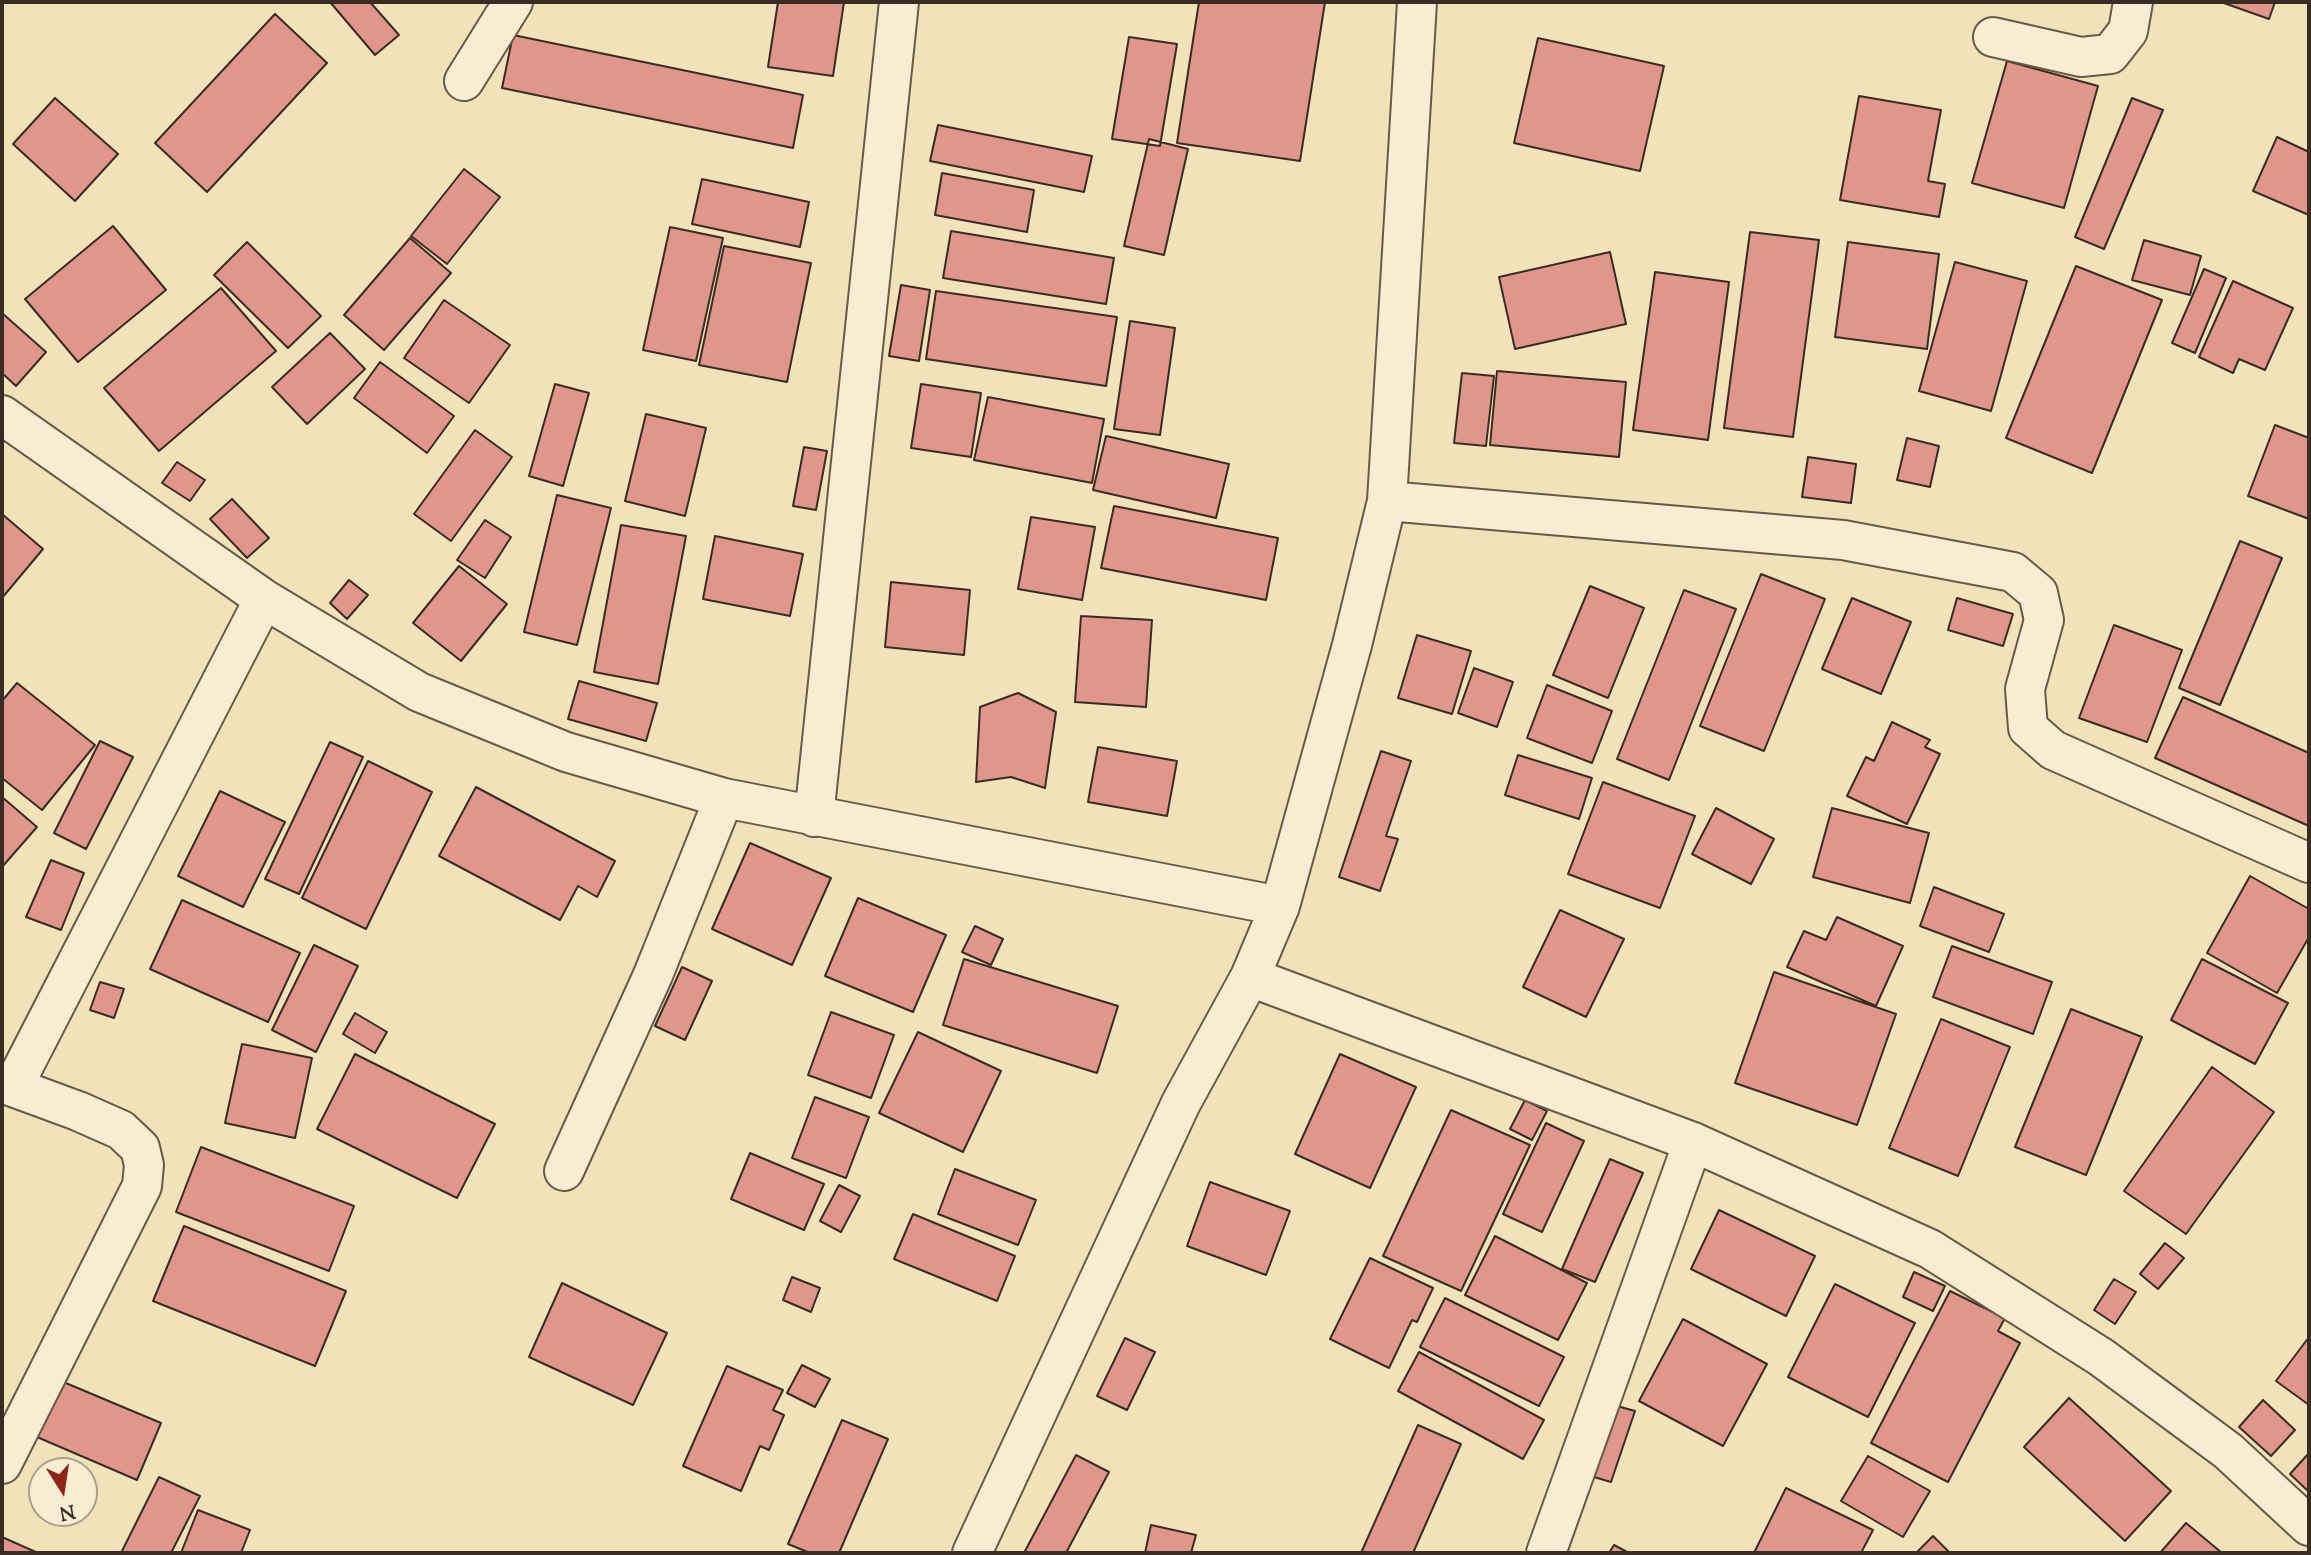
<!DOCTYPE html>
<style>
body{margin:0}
#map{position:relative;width:2311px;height:1555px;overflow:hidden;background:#f1e3b9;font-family:"Sorts Mill Goudy",serif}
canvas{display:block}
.frame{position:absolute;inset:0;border:4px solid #392d23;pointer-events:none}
.north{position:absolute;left:28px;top:1457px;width:70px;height:70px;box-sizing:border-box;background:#f6edd2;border:2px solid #aaa08c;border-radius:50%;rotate:168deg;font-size:19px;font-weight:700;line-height:28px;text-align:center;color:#392d23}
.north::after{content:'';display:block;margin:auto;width:24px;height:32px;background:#8f2418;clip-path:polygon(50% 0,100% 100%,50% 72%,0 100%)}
</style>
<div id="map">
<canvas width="2311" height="1555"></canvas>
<div class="frame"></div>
<div class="north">N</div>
</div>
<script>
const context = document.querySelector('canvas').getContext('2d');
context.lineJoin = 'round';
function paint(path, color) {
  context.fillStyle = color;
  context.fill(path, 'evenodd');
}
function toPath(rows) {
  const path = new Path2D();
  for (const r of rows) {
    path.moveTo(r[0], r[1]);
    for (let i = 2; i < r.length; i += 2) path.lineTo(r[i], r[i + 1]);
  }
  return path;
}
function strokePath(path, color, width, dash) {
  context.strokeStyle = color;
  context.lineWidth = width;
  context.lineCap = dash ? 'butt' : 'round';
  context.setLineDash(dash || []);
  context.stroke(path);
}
const building = toPath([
 [330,2,370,2,399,35,375,55,330,2],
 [778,2,844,2,833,76,768,67,778,2],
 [1199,2,1325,2,1300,161,1177,143,1199,2],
 [2221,2,2275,2,2269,19,2221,2],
 [275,14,327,63,207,192,155,143,275,14],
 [513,35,803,95,793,148,502,88,513,35],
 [1129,37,1177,44,1160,146,1112,139,1129,37],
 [1538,38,1664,66,1640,171,1514,143,1538,38],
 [2007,61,2098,86,2064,208,1972,183,2007,61],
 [1859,96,1941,110,1928,181,1945,184,1939,217,1840,200,1859,96],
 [55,98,118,154,75,201,13,144,55,98],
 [2132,98,2163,110,2104,249,2075,237,2132,98],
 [938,125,1092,156,1084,192,930,161,938,125],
 [2277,137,2309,152,2309,215,2253,191,2277,137],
 [1149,139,1188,149,1164,255,1124,246,1149,139],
 [464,169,500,197,447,264,411,236,464,169],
 [942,173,1034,190,1027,232,935,215,942,173],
 [702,179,809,202,800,247,692,224,702,179],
 [113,226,166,290,78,362,25,299,113,226],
 [670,227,723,238,696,361,643,350,670,227],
 [951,231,1114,258,1106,304,943,278,951,231],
 [1750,232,1819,240,1793,437,1724,428,1750,232],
 [410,238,451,273,384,350,344,315,410,238],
 [2144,240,2201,256,2190,295,2132,280,2144,240],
 [247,242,321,316,288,348,214,275,247,242],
 [1848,242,1939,254,1927,349,1835,337,1848,242],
 [724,246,811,263,787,382,699,365,724,246],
 [1610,252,1626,324,1515,349,1499,277,1610,252],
 [1955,262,2027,281,1991,411,1919,391,1955,262],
 [2076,266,2162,300,2092,473,2006,438,2076,266],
 [2204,269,2226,278,2195,353,2172,343,2204,269],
 [1655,272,1729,282,1708,440,1633,430,1655,272],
 [2233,281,2293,308,2265,370,2239,359,2233,373,2199,357,2233,281],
 [901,285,930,290,919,361,889,356,901,285],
 [221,288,276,351,159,451,104,388,221,288],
 [936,291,1117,317,1106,386,926,359,936,291],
 [444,300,510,345,469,403,404,358,444,300],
 [2,313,46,352,16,386,2,373,2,313],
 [1130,321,1175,328,1160,435,1114,429,1130,321],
 [330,333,365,369,307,424,272,387,330,333],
 [380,362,454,416,427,453,354,398,380,362],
 [1497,371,1626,382,1619,457,1490,445,1497,371],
 [1462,373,1494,376,1486,446,1454,443,1462,373],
 [555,384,589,393,563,486,529,476,555,384],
 [921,384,981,393,971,457,911,448,921,384],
 [988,397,1104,419,1092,483,974,460,988,397],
 [646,414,706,428,685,516,625,501,646,414],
 [2275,425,2309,438,2309,519,2248,496,2275,425],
 [475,430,512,457,451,541,414,514,475,430],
 [1106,436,1229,464,1216,518,1093,490,1106,436],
 [1907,438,1939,446,1930,487,1897,480,1907,438],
 [804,447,827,451,816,510,793,506,804,447],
 [1808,457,1856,464,1851,503,1802,497,1808,457],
 [177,462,205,480,190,501,162,483,177,462],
 [557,495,611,508,577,645,524,632,557,495],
 [232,499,269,538,247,558,210,519,232,499],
 [1114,506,1278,538,1266,600,1101,568,1114,506],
 [2,514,43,549,2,598,2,514],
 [1031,517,1095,527,1082,600,1018,589,1031,517],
 [485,520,511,537,485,578,457,560,485,520],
 [621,525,686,536,658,684,594,672,621,525],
 [715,536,803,554,790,616,703,599,715,536],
 [2240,541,2282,558,2220,705,2179,688,2240,541],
 [459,566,507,604,461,661,413,623,459,566],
 [1761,574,1825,599,1764,751,1700,726,1761,574],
 [349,580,368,595,347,619,330,603,349,580],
 [891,582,970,590,964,655,885,647,891,582],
 [1590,586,1644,608,1608,698,1553,675,1590,586],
 [1684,590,1736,609,1669,780,1617,759,1684,590],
 [1852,598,1911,622,1881,694,1822,669,1852,598],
 [1957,598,2013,614,2003,646,1948,630,1957,598],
 [1081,616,1152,620,1146,707,1075,702,1081,616],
 [2114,625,2182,650,2147,742,2079,718,2114,625],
 [1417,635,1471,651,1452,714,1398,698,1417,635],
 [1474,668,1513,682,1497,727,1458,713,1474,668],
 [579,681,657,703,646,741,568,719,579,681],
 [17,683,95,745,42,810,2,778,2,701,17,683],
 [1547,685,1612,711,1592,763,1527,738,1547,685],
 [1018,693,1056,712,1045,788,1011,777,976,782,980,707,1018,693],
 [2183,697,2309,753,2309,826,2155,758,2183,697],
 [1892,722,1930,740,1925,747,1940,754,1907,824,1847,796,1866,757,1874,761,1892,722],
 [100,741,133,757,86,849,54,833,100,741],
 [330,742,363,757,299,894,265,879,330,742],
 [1098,747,1177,761,1167,816,1088,802,1098,747],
 [1381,751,1411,761,1386,836,1398,839,1380,891,1339,877,1381,751],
 [1518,755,1592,778,1579,819,1505,795,1518,755],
 [368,761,432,792,366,929,302,898,368,761],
 [1603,782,1695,816,1660,908,1568,874,1603,782],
 [476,787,615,861,597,897,578,886,560,920,439,856,476,787],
 [220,791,285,822,243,907,178,876,220,791],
 [2,797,37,827,2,867,2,797],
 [1716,808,1774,839,1751,884,1692,854,1716,808],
 [1832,808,1929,833,1910,903,1813,877,1832,808],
 [750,843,831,878,792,965,712,929,750,843],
 [51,860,84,873,61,930,26,917,51,860],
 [2250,876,2309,909,2309,937,2277,993,2207,953,2250,876],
 [1934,887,2004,914,1989,952,1920,926,1934,887],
 [858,898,946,935,913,1012,825,976,858,898],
 [182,900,300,953,268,1022,150,969,182,900],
 [1560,910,1624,939,1586,1017,1523,987,1560,910],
 [1837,917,1903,946,1876,1006,1787,967,1804,931,1826,940,1837,917],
 [975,926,1003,939,991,965,962,952,975,926],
 [314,945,358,966,316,1052,272,1030,314,945],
 [1952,946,2052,982,2033,1034,1933,997,1952,946],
 [964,959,1118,1006,1097,1073,943,1025,964,959],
 [2202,959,2288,1003,2255,1064,2171,1020,2202,959],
 [682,967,712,981,685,1040,655,1026,682,967],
 [1774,972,1896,1014,1857,1125,1735,1083,1774,972],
 [100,982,124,989,114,1018,90,1010,100,982],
 [2071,1009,2142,1037,2086,1175,2015,1147,2071,1009],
 [831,1012,894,1035,871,1098,808,1075,831,1012],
 [355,1013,387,1032,375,1053,343,1034,355,1013],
 [1941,1019,2010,1047,1958,1176,1889,1148,1941,1019],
 [918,1032,1001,1071,963,1152,879,1113,918,1032],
 [242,1044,312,1058,295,1138,225,1123,242,1044],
 [355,1054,495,1124,457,1198,317,1129,355,1054],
 [1340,1054,1416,1087,1370,1188,1295,1154,1340,1054],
 [2212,1067,2274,1112,2186,1234,2124,1191,2212,1067],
 [815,1097,869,1117,846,1178,792,1158,815,1097],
 [1525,1100,1547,1111,1532,1140,1510,1129,1525,1100],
 [1451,1110,1530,1145,1461,1291,1383,1256,1451,1110],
 [1546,1123,1584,1141,1542,1232,1503,1214,1546,1123],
 [201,1147,354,1206,329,1271,176,1212,201,1147],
 [750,1153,824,1184,804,1230,731,1199,750,1153],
 [1610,1159,1643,1173,1595,1282,1562,1269,1610,1159],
 [955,1169,1036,1200,1018,1245,938,1214,955,1169],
 [1210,1182,1290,1211,1266,1275,1187,1246,1210,1182],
 [839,1185,860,1196,841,1232,820,1221,839,1185],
 [1719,1210,1815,1256,1786,1316,1691,1269,1719,1210],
 [913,1214,1015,1256,997,1301,894,1259,913,1214],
 [184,1226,346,1291,315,1366,153,1301,184,1226],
 [1495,1236,1587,1283,1558,1340,1465,1295,1495,1236],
 [2165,1243,2184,1258,2158,1289,2140,1274,2165,1243],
 [1370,1258,1433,1288,1417,1322,1412,1320,1389,1368,1330,1339,1370,1258],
 [1914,1272,1945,1286,1933,1311,1903,1297,1914,1272],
 [792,1277,820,1288,811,1312,783,1300,792,1277],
 [2114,1279,2136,1292,2115,1324,2094,1310,2114,1279],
 [562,1283,667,1333,633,1405,529,1357,562,1283],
 [1835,1284,1915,1323,1868,1417,1788,1377,1835,1284],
 [1950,1291,2005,1318,1998,1331,2020,1343,1948,1482,1871,1443,1950,1291],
 [1445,1298,1564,1357,1539,1406,1420,1347,1445,1298],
 [1683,1319,1767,1364,1723,1446,1639,1401,1683,1319],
 [2309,1337,2309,1405,2276,1381,2309,1337],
 [1125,1338,1155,1352,1127,1410,1097,1396,1125,1338],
 [1419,1352,1544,1420,1523,1459,1398,1391,1419,1352],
 [802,1365,830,1379,815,1407,787,1393,802,1365],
 [727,1366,783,1390,773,1410,784,1415,769,1450,760,1446,741,1491,683,1466,727,1366],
 [61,1381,161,1423,137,1480,37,1437,61,1381],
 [2069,1398,2171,1491,2125,1541,2024,1447,2069,1398],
 [2263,1400,2295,1430,2271,1456,2239,1427,2263,1400],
 [1610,1404,1635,1411,1611,1482,1587,1475,1610,1404],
 [842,1420,888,1439,839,1553,810,1553,788,1544,842,1420],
 [1418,1425,1461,1444,1413,1553,1361,1553,1418,1425],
 [2309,1453,2309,1492,2290,1474,2309,1453],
 [1076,1455,1109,1472,1066,1553,1024,1553,1076,1455],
 [1868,1456,1930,1491,1903,1537,1841,1501,1868,1456],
 [159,1477,200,1496,171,1553,121,1553,159,1477],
 [1786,1488,1873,1530,1861,1553,1754,1553,1786,1488],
 [198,1510,250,1530,241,1553,181,1553,198,1510],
 [2186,1523,2222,1553,2160,1553,2186,1523],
 [1151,1525,1196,1535,1191,1553,1145,1553,1151,1525],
 [1933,1536,1950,1553,1916,1553,1933,1536],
 [2,1537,38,1553,2,1553,2,1537],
 [1614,1545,1629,1553,1609,1553,1614,1545]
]);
const street = toPath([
 [1993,37,2081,57,2110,54,2128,31,2133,2],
 [464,81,513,2],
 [2,415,264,599,419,692,566,752,724,798,1280,906],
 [1387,501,1843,540,2013,572,2038,593,2044,620,2025,689,2028,728,2053,750,2309,863],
 [814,817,899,2],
 [1250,977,1693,1142,1930,1249,2101,1357,2228,1451,2309,1526],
 [2,1083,78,1111,121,1130,140,1148,144,1165,142,1186,2,1464],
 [13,1087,264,599],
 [564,1171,653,975,724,798],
 [972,1553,1181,1103,1250,977,1280,906,1352,645,1387,501,1417,2],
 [1546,1553,1693,1142]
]);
paint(building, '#e1968b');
strokePath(building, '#392d23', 2);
strokePath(street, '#675a48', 42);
strokePath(street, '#f6edd2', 38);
</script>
